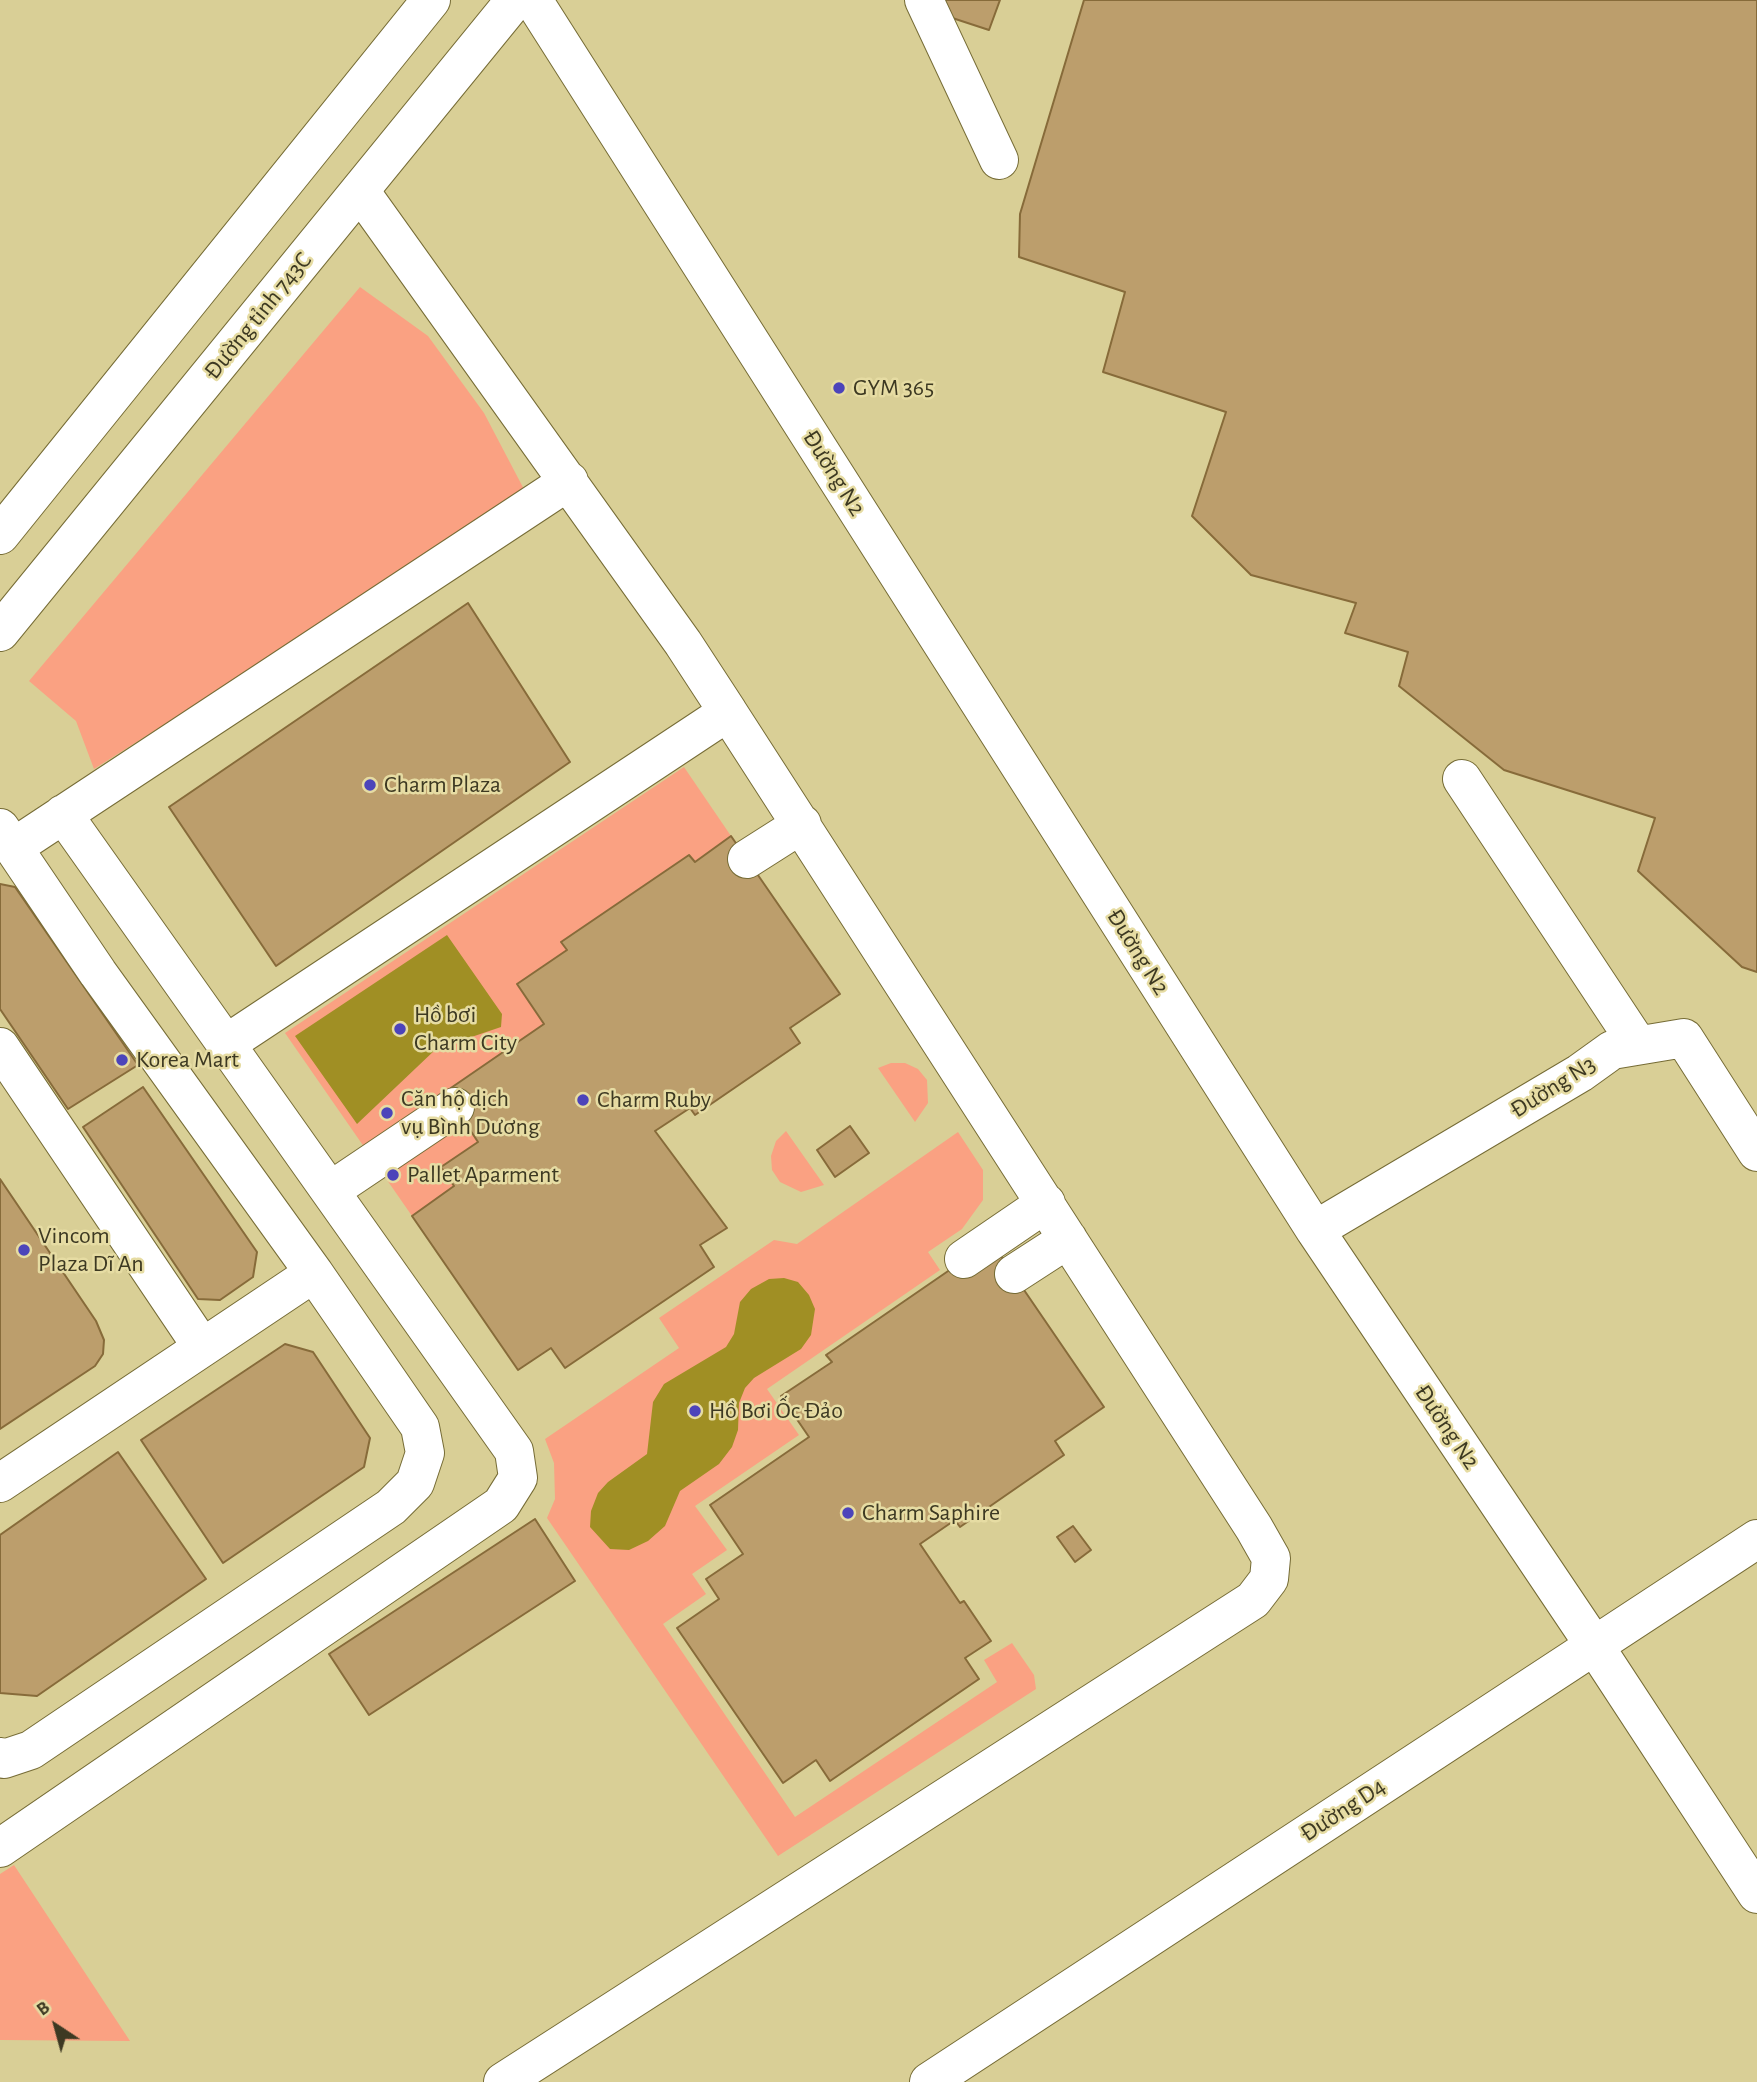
<!DOCTYPE html>
<meta charset="utf-8">
<style>
body{margin:0}
#map{position:relative;width:1757px;height:2082px;overflow:hidden;background:#d9cf96;font-family:"Alegreya Sans",sans-serif}
canvas{display:block}
.north{position:absolute;left:21px;top:1991px;width:70px;height:70px;-webkit-text-stroke:5px #e6dca3;paint-order:stroke;rotate:324deg;font-size:19px;font-weight:700;line-height:28px;text-align:center;color:#3d3922}
.north::after{content:'';display:block;margin:auto;width:24px;height:32px;background:#3d3922;clip-path:polygon(50% 0,100% 100%,50% 72%,0 100%)}
</style>
<div id="map">
<canvas width="1757" height="2082"></canvas>
<div class="north">B</div>
</div>
<script>
const context = document.querySelector('canvas').getContext('2d');
context.lineJoin = 'round';
function paint(path, color) {
  context.fillStyle = color;
  context.fill(path, 'evenodd');
}
function toPath(rows) {
  const path = new Path2D();
  for (const r of rows) {
    path.moveTo(r[0], r[1]);
    for (let i = 2; i < r.length; i += 2) path.lineTo(r[i], r[i + 1]);
  }
  return path;
}
function strokePath(path, color, width, dash) {
  context.strokeStyle = color;
  context.lineWidth = width;
  context.lineCap = dash ? 'butt' : 'round';
  context.setLineDash(dash || []);
  context.stroke(path);
}
function drawText(font, color, halo, rows, align = 'center') {
  context.font = font + ' "Alegreya Sans",sans-serif';
  context.lineWidth = 5;
  context.setLineDash([]);
  context.textBaseline = 'middle';
  context.strokeStyle = halo;
  context.fillStyle = color;
  for (const [text, x, y, turn = 0] of rows) {
    context.save();
    context.translate(x, y);
    context.rotate((+turn || 0) * Math.PI / 180);
    context.textAlign = isNaN(turn) ? turn : align;
    if (halo) context.strokeText(text, 0, 0);
    context.fillText(text, 0, 0);
    context.restore();
  }
}
const green = toPath([
 [360,287,428,336,484,413,527,495,94,769,76,721,29,681],
 [684,767,731,836,695,862,689,855,562,942,567,950,517,984,544,1024,445,1092,478,1142,441,1167,454,1186,412,1216,285,1033],
 [891,1063,905,1063,918,1069,927,1080,928,1103,915,1122,878,1068],
 [786,1131,824,1185,801,1192,780,1182,772,1170,771,1156,776,1141],
 [958,1132,983,1170,983,1200,962,1229,928,1252,940,1270,767,1389,799,1435,695,1506,727,1550,692,1574,706,1594,663,1624,795,1817,997,1682,984,1660,1012,1643,1034,1675,1036,1689,778,1856,547,1518,555,1499,554,1463,545,1439,679,1348,659,1318,774,1240,797,1244],
 [14,1865,130,2041,0,2040,0,1874]
]);
const water = toPath([
 [447,935,502,1014,501,1027,436,1049,357,1124,295,1036],
 [784,1278,798,1282,809,1295,815,1309,811,1335,801,1349,754,1378,745,1388,739,1403,738,1430,732,1447,719,1464,680,1491,665,1526,648,1541,629,1550,610,1549,590,1527,591,1511,598,1493,608,1482,647,1454,653,1402,664,1384,726,1347,734,1334,740,1302,751,1289,769,1279]
]);
const building = toPath([
 [938,0,1000,0,989,30,934,12,938,0],
 [1084,0,1757,0,1757,972,1742,967,1638,871,1655,818,1504,770,1399,686,1408,652,1345,633,1356,603,1251,575,1192,516,1226,412,1103,372,1125,292,1019,257,1020,214,1084,0],
 [468,603,570,762,276,966,169,807,468,603],
 [731,836,840,994,790,1028,800,1043,695,1115,690,1108,655,1131,727,1228,700,1245,714,1267,565,1368,551,1348,518,1370,412,1216,454,1186,441,1167,478,1142,445,1092,544,1024,517,984,567,950,561,942,689,855,695,862,731,836],
 [0,884,15,887,138,1065,68,1109,0,1009,0,884],
 [143,1087,257,1252,253,1277,220,1300,198,1299,83,1127,143,1087],
 [850,1126,869,1153,835,1177,817,1150,850,1126],
 [0,1179,96,1321,104,1340,103,1354,95,1366,0,1429,0,1179],
 [996,1249,1104,1407,1055,1441,1064,1455,960,1527,955,1520,920,1544,960,1603,964,1601,991,1641,965,1658,979,1679,830,1781,816,1760,783,1783,677,1628,719,1599,706,1579,743,1554,710,1505,809,1437,781,1396,832,1362,826,1355,954,1267,996,1249],
 [285,1344,313,1352,370,1438,364,1467,223,1563,141,1440,285,1344],
 [118,1452,206,1579,37,1696,0,1693,0,1535,118,1452],
 [535,1519,575,1581,369,1715,329,1654,535,1519],
 [1073,1526,1091,1550,1075,1562,1057,1537,1073,1526]
]);
const minor = toPath([
 [533,0,1315,1230,1594,1645,1757,1894],
 [924,0,999,160],
 [1462,779,1638,1045],
 [0,828,98,973,314,1273],
 [14,847,569,481],
 [747,859,802,824],
 [226,1044,728,712,683,643,360,191],
 [0,1047,202,1347],
 [330,1191,455,1107],
 [1315,1230,1580,1073,1612,1050,1684,1038,1757,1152],
 [964,1259,1046,1203],
 [1014,1274,1068,1239],
 [0,1483,314,1273,420,1427,425,1453,415,1483,391,1507,31,1750,4,1759,0,1757],
 [0,1848,501,1505,518,1478,514,1451,63,814],
 [503,2082,1253,1600,1269,1579,1271,1558,1254,1528,728,712],
 [929,2082,1757,1539]
]);
const major = toPath([
 [0,535,431,0],
 [0,632,515,0]
]);
const markers = [
 [839,388,7,"#4c44ba"],
 [370,785,7,"#4c44ba"],
 [400,1029,7,"#4c44ba"],
 [122,1060,7,"#4c44ba"],
 [583,1100,7,"#4c44ba"],
 [387,1113,7,"#4c44ba"],
 [393,1175,7,"#4c44ba"],
 [24,1250,7,"#4c44ba"],
 [695,1411,7,"#4c44ba"],
 [848,1513,7,"#4c44ba"]
];
const streetNames = [
 ["Đường tỉnh 743C",258,316,-51],
 ["Đường N2",834,473,58],
 ["Đường N2",1138,952,58],
 ["Đường N3",1553,1087,-32],
 ["Đường N2",1447,1427,56],
 ["Đường D4",1343,1810,-33]
];
const poiNames = [
 ["GYM 365",853,388],
 ["Charm Plaza",384,785],
 ["Hồ bơi",414,1015],
 ["Charm City",414,1043],
 ["Korea Mart",136,1060],
 ["Căn hộ dịch",401,1099],
 ["vụ Bình Dương",401,1127],
 ["Charm Ruby",597,1100],
 ["Pallet Aparment",407,1175],
 ["Vincom",38,1236],
 ["Plaza Dĩ An",38,1264],
 ["Hồ Bơi Ốc Đảo",709,1411],
 ["Charm Saphire",862,1513]
];
paint(green, '#faa182');
paint(water, '#a08f24');
paint(building, '#bc9e6c');
strokePath(building, '#876b3a', 2);
strokePath(minor, '#766c36', 40);
strokePath(major, '#766c36', 40);
strokePath(minor, '#fff', 38);
strokePath(major, '#fff', 38);
for (const [x, y, r, color] of markers) {
  const dot = new Path2D();
  dot.arc(x, y, r, 0, 2 * Math.PI);
  context.fillStyle = color;
  context.fill(dot);
  strokePath(dot, '#e6dca3', 2.5);
}
drawText('24px', '#3d3922', '#e6dca3', streetNames);
drawText('24px', '#3d3922', '#e6dca3', poiNames, 'left');
</script>
